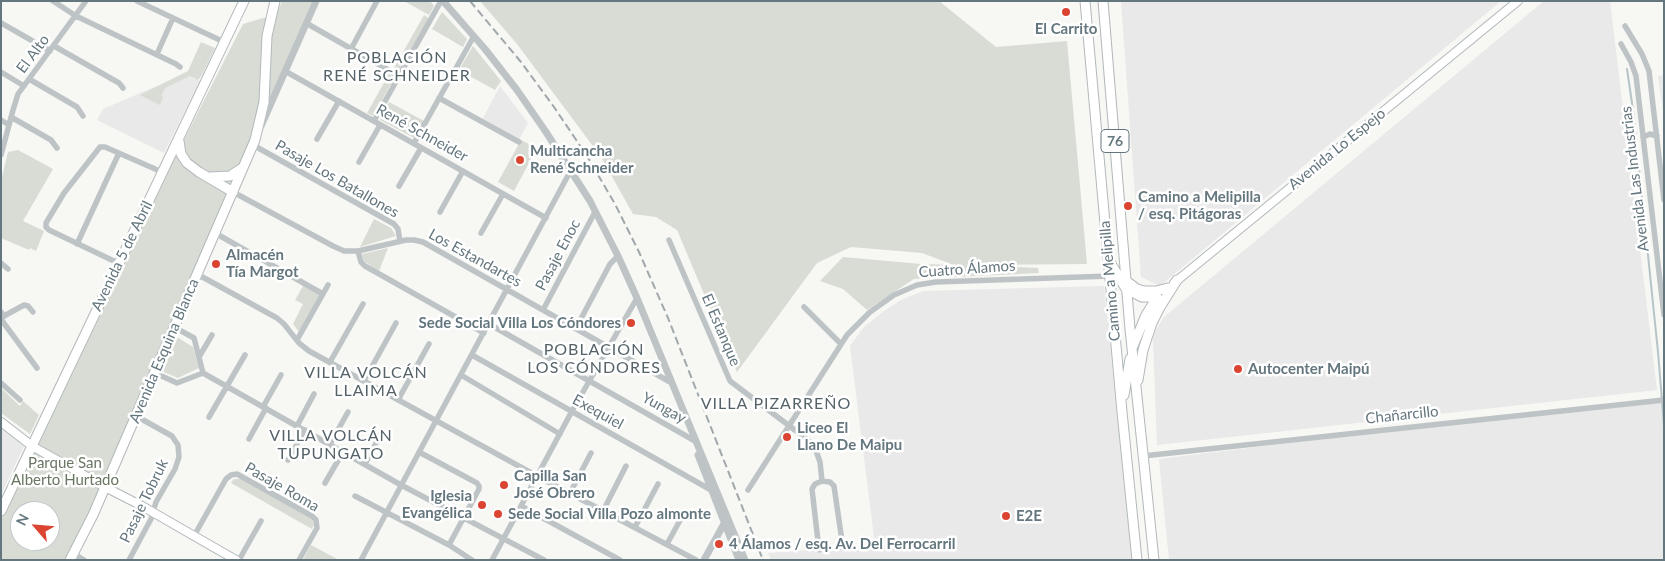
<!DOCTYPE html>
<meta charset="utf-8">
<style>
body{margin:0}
#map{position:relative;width:1665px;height:561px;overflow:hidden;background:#f7f7f4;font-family:Lato,sans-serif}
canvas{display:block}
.frame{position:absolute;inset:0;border:2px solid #64767e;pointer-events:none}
.north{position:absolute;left:10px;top:501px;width:50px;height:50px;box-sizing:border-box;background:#fff;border:1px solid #c1c8cb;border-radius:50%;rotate:297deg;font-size:14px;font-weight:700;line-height:20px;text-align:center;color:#64767e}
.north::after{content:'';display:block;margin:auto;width:18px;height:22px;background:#da4431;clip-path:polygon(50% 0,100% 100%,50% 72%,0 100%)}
</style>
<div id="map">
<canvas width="1665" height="561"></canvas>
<div class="frame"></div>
<div class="north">N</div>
</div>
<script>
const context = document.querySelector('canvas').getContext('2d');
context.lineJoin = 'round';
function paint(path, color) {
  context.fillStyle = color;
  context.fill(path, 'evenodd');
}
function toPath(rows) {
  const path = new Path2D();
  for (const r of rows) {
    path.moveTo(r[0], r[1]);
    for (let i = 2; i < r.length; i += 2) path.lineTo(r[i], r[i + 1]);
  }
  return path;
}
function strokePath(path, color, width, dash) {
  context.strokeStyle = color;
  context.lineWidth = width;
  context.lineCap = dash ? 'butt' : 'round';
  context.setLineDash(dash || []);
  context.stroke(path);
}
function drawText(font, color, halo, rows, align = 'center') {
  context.font = font + ' Lato,sans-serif';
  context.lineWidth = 5;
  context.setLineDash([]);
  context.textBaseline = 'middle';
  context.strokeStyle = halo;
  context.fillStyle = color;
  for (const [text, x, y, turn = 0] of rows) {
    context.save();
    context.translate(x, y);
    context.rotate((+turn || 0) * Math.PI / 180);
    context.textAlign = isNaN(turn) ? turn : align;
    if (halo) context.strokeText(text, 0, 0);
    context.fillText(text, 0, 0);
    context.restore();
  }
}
const built = toPath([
 [1121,1,1501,1,1160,286,1141,277],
 [1544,1,1610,1,1657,390,1157,445,1153,339,1155,331,1164,317],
 [185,74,200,81,164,153,97,120,103,109],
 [1664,75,1664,118,1658,76],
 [500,86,528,123,519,140,482,120],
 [1104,286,1132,560,771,560,768,553,875,545,850,346,863,328,884,311,901,300,923,291],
 [1664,397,1664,560,1169,560,1159,459],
 [1,428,24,446,1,495]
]);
const green = toPath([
 [282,1,312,1,85,523,64,560,1,560,1,520,121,263,243,24,263,18,275,18],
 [20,511,50,511,50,541,20,541],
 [404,1,430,1,434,6,429,15],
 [480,1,939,1,996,47,1067,41,1087,264,978,265,1038,268,1039,273,914,279,867,310,843,289,820,281,843,257,921,264,954,265,922,253,851,247,817,263,737,372,677,230,656,217,633,214,601,157,517,44],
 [442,12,467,39,463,47,432,29],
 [424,15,430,19,400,72,394,68],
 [201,42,215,48,202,75,198,80,190,76,165,88,161,96,163,97,160,105,140,95,188,71],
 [473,46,501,81,495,90,459,70],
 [389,74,395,77,373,116,367,113],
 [389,102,424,121,414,138,380,120],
 [521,140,537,148,514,191,498,182],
 [18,150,53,169,23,221,44,231,36,251,30,248,29,250,1,238,1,181,8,152],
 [374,219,391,228,396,236,360,247],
 [388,248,379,271,364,261,362,254],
 [303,286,320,295,299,332,293,324,303,304,295,300],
 [175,336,193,347,199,368,178,378,159,370],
 [1,388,20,406,23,401,39,415,30,434,1,413],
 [234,479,241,479,311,518,314,524,312,529,231,483],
 [311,545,339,560,303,560]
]);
const stream = toPath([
 [1627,69,1633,110,1658,352,1664,425]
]);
const minor = toPath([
 [53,1,76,16,176,64,180,67],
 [137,1,224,42],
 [1,23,50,51],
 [306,23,399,76],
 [1625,26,1642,54,1649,71,1664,200],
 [1621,44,1631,62,1636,76,1664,315],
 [54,46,119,83,123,88],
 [351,49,377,1],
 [157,54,173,18],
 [285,71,546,218],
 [1,72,24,86],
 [29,79,77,107,83,116],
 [439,98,519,142],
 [11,117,51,140,57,148],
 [1,120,9,125],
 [374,121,441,1],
 [1643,137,1650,134,1657,136],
 [317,139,339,101],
 [414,143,474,36],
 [253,145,394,224,398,229,400,241],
 [1,155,13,110,18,94,86,1],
 [359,162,380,125],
 [399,186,421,148],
 [233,192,333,246,344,251,358,251,406,240,414,240,423,242,670,382],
 [440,212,463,171],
 [215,233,323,294],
 [481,233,503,194],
 [669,240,730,381,808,440,815,448,820,462,822,481],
 [77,244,119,153],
 [358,251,361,262,365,266,484,333],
 [1,263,8,269],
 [118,263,49,230,46,227,46,223,64,193,100,147,105,147,162,172],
 [197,274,277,318,284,324,299,343,309,351,537,476,696,560],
 [804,307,841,344],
 [543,310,595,212],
 [1,312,4,316,2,319,3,322,37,368],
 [4,316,24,305,28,306,33,312],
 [489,324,695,441],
 [174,327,194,338,203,373,401,485,544,560],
 [576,328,610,264,618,256],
 [297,340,328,285],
 [472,355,711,490],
 [199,357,212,335],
 [330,362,363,304],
 [155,373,177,383,203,373],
 [461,375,560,434],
 [364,381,396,323],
 [1,383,20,400],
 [398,400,429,344],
 [263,407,281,375],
 [209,417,245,355],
 [297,426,314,394],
 [249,439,266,408],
 [330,444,348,412],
 [419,452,477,483,479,486,479,489,449,545],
 [1143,456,1664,400],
 [288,460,305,430],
 [365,464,382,432],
 [325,483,343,452],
 [748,490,847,335,870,312,894,295,917,285,936,282,1110,276],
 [570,493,591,453],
 [355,496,449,545,472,560],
 [521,506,620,560],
 [603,511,626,466],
 [635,527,658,484],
 [194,536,226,479,231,475,237,474,312,516,316,520,317,528,299,560],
 [667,544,684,513],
 [819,550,812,489,815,484,822,481,830,482,834,486,843,548],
 [73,553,84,560],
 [129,560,151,519,156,502,175,469,179,457,178,445,172,436,136,416],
 [239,560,261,521],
 [361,560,571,170],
 [492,560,572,411,637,298]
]);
const tertiary = toPath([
 [443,1,485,49,517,90,546,132,590,201,618,256,637,298,745,560],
 [261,126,316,1],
 [698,455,739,560],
 [704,560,725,522]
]);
const secondary = toPath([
 [1174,283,1518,1],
 [1,422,32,446,105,487,142,506,236,560]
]);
const primary = toPath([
 [1085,1,1122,412,1137,560],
 [1103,1,1130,329,1154,560],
 [179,141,181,154,187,163,199,172,233,192],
 [210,177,230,176,242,168],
 [1110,262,1126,289,1142,297,1157,297],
 [1129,283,1137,289,1145,291,1156,291,1168,288],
 [1133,346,1146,315,1157,297],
 [1138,380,1143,350,1152,323,1160,307,1177,280],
 [1124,395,1130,359],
 [1,511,244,1],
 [70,560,93,515,255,140,264,102,267,36,275,1]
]);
const rail = toPath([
 [470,1,521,62,554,107,587,156,615,204,639,252,668,318,763,560]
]);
const markers = [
 [1066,12,5,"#da4431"],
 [520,160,5,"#da4431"],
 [1128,206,5,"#da4431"],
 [216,264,5,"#da4431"],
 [631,323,5,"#da4431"],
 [1238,369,5,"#da4431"],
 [787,437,5,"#da4431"],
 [504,485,5,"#da4431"],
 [482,505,5,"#da4431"],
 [498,514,5,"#da4431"],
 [1006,516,5,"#da4431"],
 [719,544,5,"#da4431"]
];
const shields = [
 [1115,141,28]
];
const shieldNames = [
 ["76",1115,141]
];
const poiNames = [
 ["El Carrito",1066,29,"center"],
 ["Multicancha",530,151],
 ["René Schneider",530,168],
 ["Camino a Melipilla",1138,197],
 ["/ esq. Pitágoras",1138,214],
 ["Almacén",226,255],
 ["Tía Margot",226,272],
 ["Sede Social Villa Los Cóndores",621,323,"right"],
 ["Autocenter Maipú",1248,369],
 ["Liceo El",797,428],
 ["Llano De Maipu",797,445],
 ["Capilla San",514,476],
 ["José Obrero",514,493],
 ["Iglesia",472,496,"right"],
 ["Evangélica",472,513,"right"],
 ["Sede Social Villa Pozo almonte",508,514],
 ["E2E",1016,516],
 ["4 Álamos / esq. Av. Del Ferrocarril",729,544]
];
const streetNames = [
 ["El Alto",33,54,-53],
 ["René Schneider",422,133,29],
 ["Avenida Lo Espejo",1337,149,-39],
 ["Pasaje Los Batallones",337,179,30],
 ["Avenida Las Industrias",1635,179,-97],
 ["Pasaje Enoc",558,255,-62],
 ["Avenida 5 de Abril",122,256,-64],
 ["Los Estandartes",475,258,29],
 ["Cuatro Álamos",967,269,-4],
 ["Camino a Melipilla",1110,281,-95],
 ["El Estanque",721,330,67],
 ["Avenida Esquina Blanca",164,351,-67],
 ["Yungay",664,408,29],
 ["Exequiel",598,412,29],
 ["Chañarcillo",1402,415,-6],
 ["Pasaje Roma",282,487,30],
 ["Pasaje Tobruk",144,501,-64]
];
const parkNames = [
 ["Parque San",65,463],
 ["Alberto Hurtado",65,480]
];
const neighbourhoodNames = [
 ["POBLACIÓN",397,58],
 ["RENÉ SCHNEIDER",397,76],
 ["POBLACIÓN",594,350],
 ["LOS CÓNDORES",594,368],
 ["VILLA VOLCÁN",366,373],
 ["LLAIMA",366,391],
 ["VILLA PIZARREÑO",776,404],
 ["VILLA VOLCÁN",331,436],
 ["TUPUNGATO",331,454]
];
paint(built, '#e8e9e8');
paint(green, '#d8dcd4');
strokePath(stream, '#b6c4c7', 2);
strokePath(secondary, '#b1b8bb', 10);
strokePath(primary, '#b2b8bb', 11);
strokePath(minor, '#bec4c6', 5.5);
strokePath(tertiary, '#bec4c6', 7);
strokePath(secondary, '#fff', 8);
strokePath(primary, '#fff', 9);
strokePath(rail, '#a0a8ac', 2, [8, 4]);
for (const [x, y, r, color] of markers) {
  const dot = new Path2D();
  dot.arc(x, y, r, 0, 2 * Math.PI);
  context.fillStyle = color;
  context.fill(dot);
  strokePath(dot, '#fff', 2);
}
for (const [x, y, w] of shields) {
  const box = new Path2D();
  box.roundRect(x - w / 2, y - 11.5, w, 23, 4);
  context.fillStyle = '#fff';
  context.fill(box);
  strokePath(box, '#64767e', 1);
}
drawText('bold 14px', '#64767e', null, shieldNames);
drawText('bold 15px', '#64767e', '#fff', poiNames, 'left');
drawText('15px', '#64767e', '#fff', streetNames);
drawText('15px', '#687662', '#fff', parkNames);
context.letterSpacing = '1px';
drawText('16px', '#556369', '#fff', neighbourhoodNames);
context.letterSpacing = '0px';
</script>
